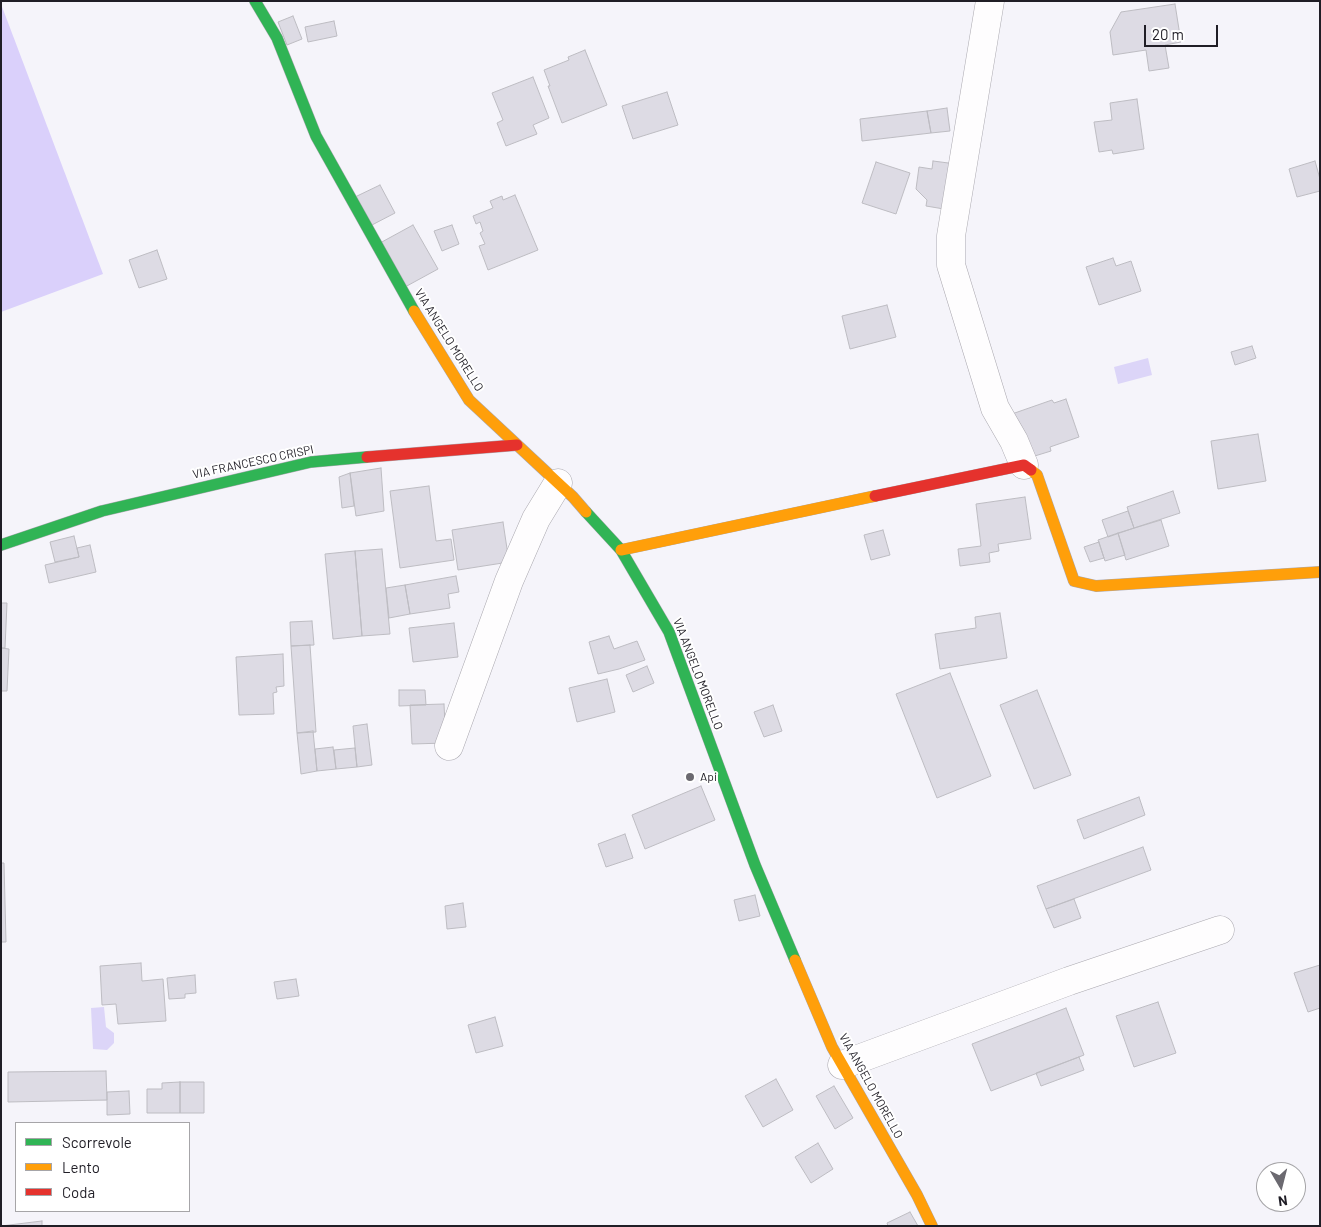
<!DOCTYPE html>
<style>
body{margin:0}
#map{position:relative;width:1321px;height:1227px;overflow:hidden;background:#f5f4fa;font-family:Barlow,sans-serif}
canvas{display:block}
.frame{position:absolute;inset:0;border:2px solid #201e26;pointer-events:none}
.legend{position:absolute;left:15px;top:1122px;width:175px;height:90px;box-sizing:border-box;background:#fff;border:1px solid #a6a5a8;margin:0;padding:6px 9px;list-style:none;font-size:15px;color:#201e26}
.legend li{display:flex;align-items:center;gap:10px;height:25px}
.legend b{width:25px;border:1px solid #a6a5a8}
.north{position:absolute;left:1256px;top:1162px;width:50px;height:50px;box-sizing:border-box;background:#fff;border:1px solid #a6a5a8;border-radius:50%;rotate:172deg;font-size:14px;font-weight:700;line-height:20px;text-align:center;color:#201e26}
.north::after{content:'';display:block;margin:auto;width:18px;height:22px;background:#6b6970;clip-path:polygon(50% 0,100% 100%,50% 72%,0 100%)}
.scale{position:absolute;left:1144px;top:25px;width:74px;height:22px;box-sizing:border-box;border:2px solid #201e26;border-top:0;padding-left:6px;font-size:15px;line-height:18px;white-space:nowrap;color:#201e26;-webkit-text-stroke:4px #fff;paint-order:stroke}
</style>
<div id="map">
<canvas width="1321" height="1227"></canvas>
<div class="frame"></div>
<ul class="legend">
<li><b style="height:6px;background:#30b455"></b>Scorrevole</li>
<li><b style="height:6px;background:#ff9f0a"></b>Lento</li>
<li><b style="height:6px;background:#e5322d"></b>Coda</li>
</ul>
<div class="north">N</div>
<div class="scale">20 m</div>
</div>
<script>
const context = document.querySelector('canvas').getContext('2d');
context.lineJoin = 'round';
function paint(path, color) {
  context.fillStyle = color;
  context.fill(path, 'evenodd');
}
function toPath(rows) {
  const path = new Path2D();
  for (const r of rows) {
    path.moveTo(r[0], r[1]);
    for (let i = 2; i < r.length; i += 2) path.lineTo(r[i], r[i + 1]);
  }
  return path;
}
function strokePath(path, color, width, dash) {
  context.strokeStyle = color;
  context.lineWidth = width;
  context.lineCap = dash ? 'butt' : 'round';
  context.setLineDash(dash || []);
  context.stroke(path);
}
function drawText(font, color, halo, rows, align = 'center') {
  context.font = font + ' Barlow,sans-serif';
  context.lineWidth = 4;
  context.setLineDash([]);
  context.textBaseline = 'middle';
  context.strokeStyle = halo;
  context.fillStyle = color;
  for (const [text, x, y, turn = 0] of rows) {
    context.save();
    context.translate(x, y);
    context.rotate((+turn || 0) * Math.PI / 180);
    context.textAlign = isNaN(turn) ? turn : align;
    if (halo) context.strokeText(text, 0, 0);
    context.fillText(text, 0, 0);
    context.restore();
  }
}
const green = toPath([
 [1,4,103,274,1,312]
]);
const water = toPath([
 [1148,358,1152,375,1118,384,1114,367],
 [104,1007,106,1027,114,1033,114,1043,107,1050,93,1049,91,1008]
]);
const building = toPath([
 [1175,4,1181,42,1165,45,1169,68,1149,71,1146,50,1113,55,1110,32,1121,12,1175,4],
 [293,16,302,39,287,45,278,22,293,16],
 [334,21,337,36,308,42,305,27,334,21],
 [585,50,607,105,562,123,548,86,550,86,544,70,569,60,568,57,585,50],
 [533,77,549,118,533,125,537,134,506,146,497,123,503,120,492,93,533,77],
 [667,92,678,125,633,139,622,106,667,92],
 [1137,99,1144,149,1113,154,1112,150,1099,152,1094,122,1112,120,1110,103,1137,99],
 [947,108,950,131,931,133,927,111,947,108],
 [927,111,931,133,862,141,860,119,927,111],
 [933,161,956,164,950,210,926,206,927,200,916,189,919,167,932,169,933,161],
 [1315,161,1320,179,1320,191,1297,197,1289,169,1315,161],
 [876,162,910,173,896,214,862,203,876,162],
 [380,185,395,213,370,226,355,197,380,185],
 [515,195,538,250,488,270,479,246,485,244,480,233,483,231,480,222,476,224,473,216,493,208,490,201,502,196,503,200,515,195],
 [413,225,438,269,405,287,380,243,413,225],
 [452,225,459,244,442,251,434,231,452,225],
 [157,250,167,279,139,288,129,260,157,250],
 [1113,258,1116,266,1131,261,1141,291,1099,305,1086,267,1113,258],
 [887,305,896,337,850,349,842,316,887,305],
 [1252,346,1256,358,1235,365,1231,352,1252,346],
 [1066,399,1079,437,1050,447,1051,451,1025,459,1009,415,1052,400,1054,403,1066,399],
 [1258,434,1266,481,1218,489,1211,441,1258,434],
 [381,468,384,511,356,516,350,473,381,468],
 [350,473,354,506,342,508,339,477,350,473],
 [429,486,436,541,451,539,454,560,400,568,390,491,429,486],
 [1173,491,1180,513,1134,528,1127,507,1173,491],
 [1025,497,1031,539,998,544,999,551,989,553,990,562,960,566,958,549,981,546,976,504,1025,497],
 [1128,511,1134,528,1108,537,1102,520,1128,511],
 [1161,520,1169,546,1126,560,1118,533,1161,520],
 [503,522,509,562,458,570,452,530,503,522],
 [883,530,890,555,871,560,864,535,883,530],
 [1118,533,1125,555,1105,561,1098,540,1118,533],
 [74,536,79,557,55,562,50,542,74,536],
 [1099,542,1104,558,1090,562,1084,547,1099,542],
 [90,545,96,572,49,583,45,565,79,557,77,548,90,545],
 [382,549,390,634,362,636,355,551,382,549],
 [355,551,362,636,333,639,325,554,355,551],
 [456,576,459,592,448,594,450,608,410,614,405,585,456,576],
 [405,585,410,614,389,618,386,588,405,585],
 [1,603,7,603,5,648,1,648,1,603],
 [1000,613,1007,658,940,669,935,634,976,628,975,617,1000,613],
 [312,621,314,645,291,646,290,622,312,621],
 [454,623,458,657,413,662,409,628,454,623],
 [609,636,614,649,637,641,645,660,619,669,598,674,589,642,609,636],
 [310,645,316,732,297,733,291,646,310,645],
 [1,648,9,649,7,691,1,691,1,648],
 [283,654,284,686,276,687,277,692,273,693,274,714,239,715,236,657,283,654],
 [647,666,654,683,633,692,626,675,647,666],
 [950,673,991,776,937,798,896,694,950,673],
 [607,679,615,712,577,722,569,688,607,679],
 [399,690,425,690,426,705,399,706,399,690],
 [1037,690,1071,775,1034,789,1000,705,1037,690],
 [444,704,446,743,412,744,410,705,444,704],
 [773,705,782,731,764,737,754,712,773,705],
 [367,724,372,765,357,767,353,726,367,724],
 [313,731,317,771,301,774,297,733,313,731],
 [333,747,336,769,317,771,315,749,333,747],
 [355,748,357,767,336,769,334,750,355,748],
 [701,786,715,820,645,849,632,815,701,786],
 [1139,797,1145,815,1084,839,1077,820,1139,797],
 [625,834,633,858,606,867,598,844,625,834],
 [1143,847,1151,870,1046,909,1037,886,1143,847],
 [1,863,4,863,6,942,1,942,1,863],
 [755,895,760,916,739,921,734,900,755,895],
 [1074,899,1081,918,1054,928,1046,909,1074,899],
 [463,903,466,927,447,929,445,906,463,903],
 [141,963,142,981,163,979,166,1021,118,1024,116,1004,102,1005,100,966,141,963],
 [1320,965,1320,1008,1308,1012,1294,973,1320,965],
 [195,975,196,993,185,994,185,998,169,999,167,978,195,975],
 [296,979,299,996,277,999,274,982,296,979],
 [1158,1002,1176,1053,1134,1067,1116,1016,1158,1002],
 [1066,1008,1084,1055,991,1091,972,1044,1066,1008],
 [495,1017,503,1046,476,1053,468,1025,495,1017],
 [1079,1057,1084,1070,1041,1086,1036,1073,1079,1057],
 [106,1071,107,1100,8,1102,8,1072,106,1071],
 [776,1079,793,1110,763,1127,745,1096,776,1079],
 [180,1082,180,1113,147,1113,147,1089,162,1089,162,1083,180,1082],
 [180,1082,204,1082,204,1113,180,1113,180,1082],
 [834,1086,853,1118,835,1129,816,1096,834,1086],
 [129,1091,130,1114,107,1115,107,1092,129,1091],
 [818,1143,833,1169,811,1183,795,1157,818,1143],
 [910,1212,918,1226,888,1226,887,1223,910,1212],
 [42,1221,42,1226,1,1226,42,1221]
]);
const street = toPath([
 [990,1,951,236,951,265,995,408,1014,441,1024,465],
 [449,746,509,581,536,519,558,483],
 [842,1065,1069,981,1220,930]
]);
const fast = toPath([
 [255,1,277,38,316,136,414,311],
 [586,512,621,550,669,632,755,865,795,960],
 [1,545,102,511,311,462,367,457]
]);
const slow = toPath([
 [414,311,469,400,573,497,586,512],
 [1031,470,1037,475,1074,581,1096,586,1320,572],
 [621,550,875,496],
 [795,960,832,1047,917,1195,932,1226]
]);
const jam = toPath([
 [367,457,517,445],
 [875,496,1024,465,1031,470]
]);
const markers = [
 [690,777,5,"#6b6970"]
];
const streetNames = [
 ["VIA ANGELO MORELLO",449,340,58],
 ["VIA FRANCESCO CRISPI",253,462,-12],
 ["VIA ANGELO MORELLO",698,674,69],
 ["VIA ANGELO MORELLO",871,1086,61]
];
const poiNames = [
 ["Api",700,777]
];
paint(green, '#dad0fb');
paint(water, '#dcd5f8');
paint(building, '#dddbe4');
strokePath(building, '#bdbcc2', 1);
strokePath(street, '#aaa8af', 29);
strokePath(fast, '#aaa8af', 12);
strokePath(slow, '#aaa8af', 12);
strokePath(jam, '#aaa8af', 12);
strokePath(street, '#fefdfe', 28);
strokePath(fast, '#30b455', 11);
strokePath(slow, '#ff9f0a', 11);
strokePath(jam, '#e5322d', 11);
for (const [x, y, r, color] of markers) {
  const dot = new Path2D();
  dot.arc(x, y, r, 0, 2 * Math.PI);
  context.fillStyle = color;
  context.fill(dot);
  strokePath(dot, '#fff', 2);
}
drawText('12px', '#201e26', '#fff', streetNames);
drawText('12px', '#201e26', '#fff', poiNames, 'left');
</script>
